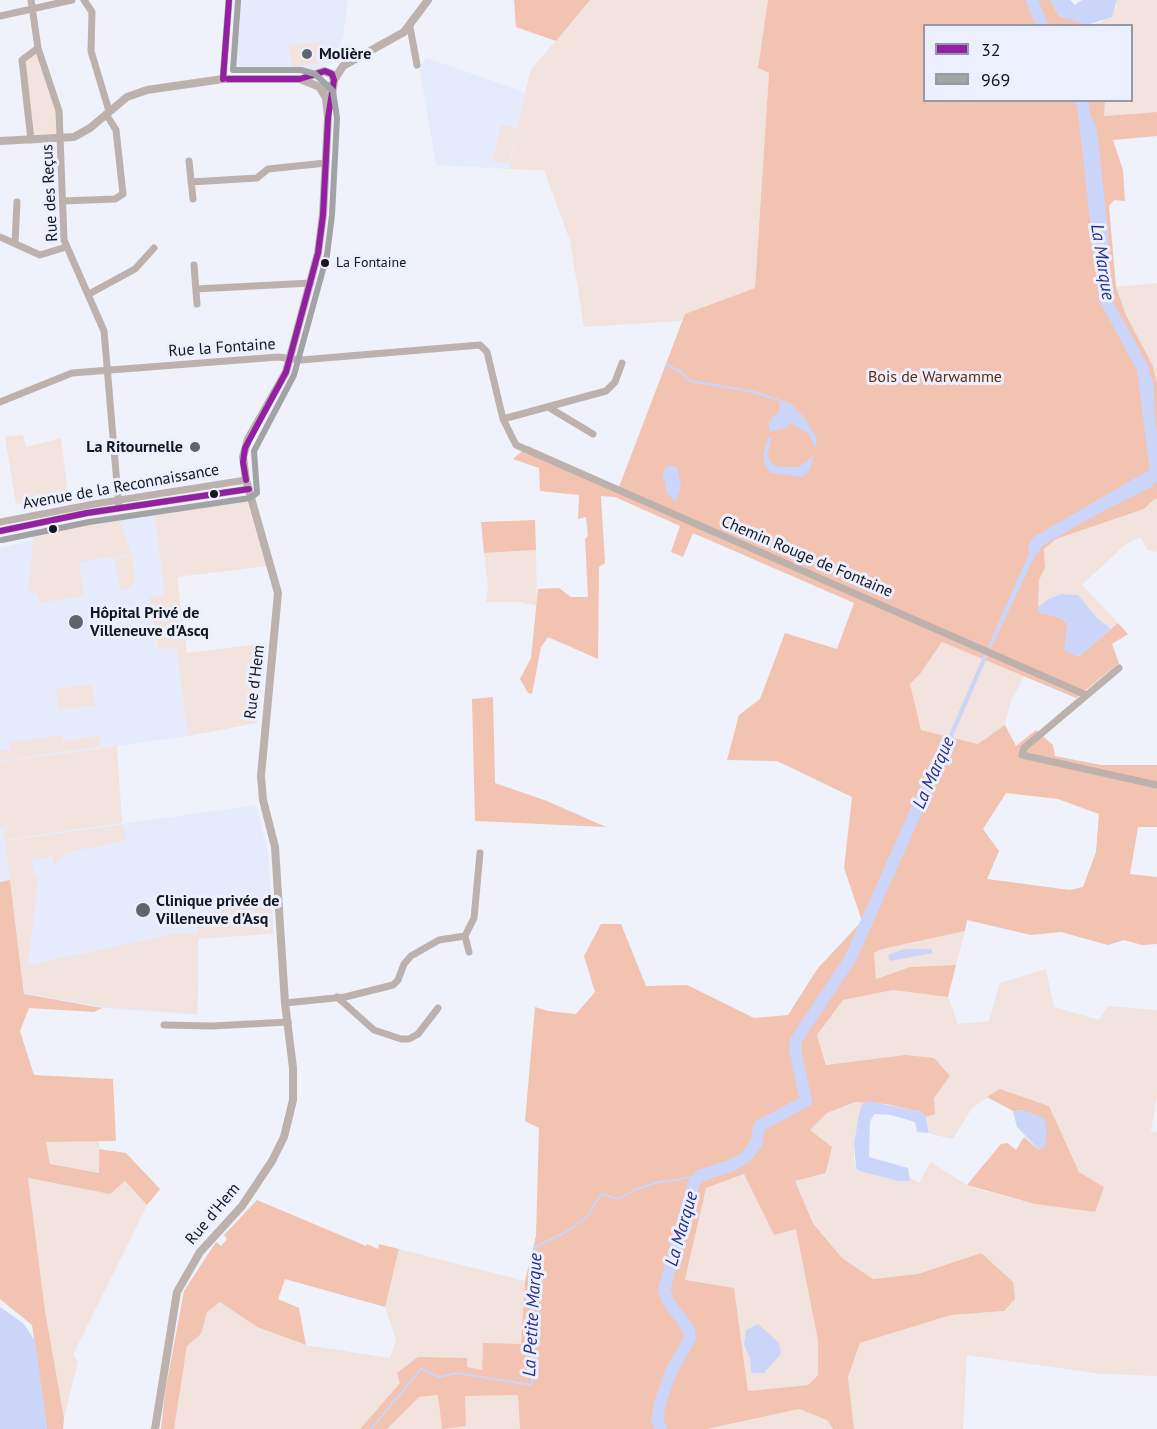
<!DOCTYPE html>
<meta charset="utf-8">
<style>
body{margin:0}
#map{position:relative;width:1157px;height:1429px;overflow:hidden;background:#eff2fa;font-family:"PT Sans",sans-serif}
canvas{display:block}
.legend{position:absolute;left:923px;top:24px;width:210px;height:78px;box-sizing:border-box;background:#ebeffe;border:2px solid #9599a5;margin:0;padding:8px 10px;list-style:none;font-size:18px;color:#14171f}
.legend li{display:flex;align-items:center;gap:12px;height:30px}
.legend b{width:30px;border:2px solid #9599a5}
</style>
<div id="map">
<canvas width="1157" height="1429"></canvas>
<ul class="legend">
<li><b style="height:8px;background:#9320a3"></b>32</li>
<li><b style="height:8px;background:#a2a3a5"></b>969</li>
</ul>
</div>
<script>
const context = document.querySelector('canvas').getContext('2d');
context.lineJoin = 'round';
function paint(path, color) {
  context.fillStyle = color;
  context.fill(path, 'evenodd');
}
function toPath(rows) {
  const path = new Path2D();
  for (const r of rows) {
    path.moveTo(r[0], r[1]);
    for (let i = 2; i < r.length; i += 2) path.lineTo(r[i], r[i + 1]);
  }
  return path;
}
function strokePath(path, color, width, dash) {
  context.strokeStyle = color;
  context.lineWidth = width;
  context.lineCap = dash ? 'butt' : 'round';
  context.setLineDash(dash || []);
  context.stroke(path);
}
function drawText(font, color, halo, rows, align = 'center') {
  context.font = font + ' "PT Sans",sans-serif';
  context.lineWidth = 6;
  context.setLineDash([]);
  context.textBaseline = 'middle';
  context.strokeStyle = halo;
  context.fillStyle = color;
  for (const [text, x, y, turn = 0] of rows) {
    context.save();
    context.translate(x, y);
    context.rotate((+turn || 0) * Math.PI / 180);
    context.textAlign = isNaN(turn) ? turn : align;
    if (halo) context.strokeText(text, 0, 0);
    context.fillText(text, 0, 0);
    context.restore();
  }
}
const built = toPath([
 [240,0,348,0,343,37,330,64,303,73,240,73,235,68],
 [427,58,527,93,509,169,436,165,419,66],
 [154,514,165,595,149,598,157,650,176,647,188,736,0,762,0,548,32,540,32,532,57,527,63,564,130,554,119,517],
 [0,767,7,830,3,832,4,840,256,805,268,853,274,934,199,939,198,1015,102,1008,24,994,10,881,0,882]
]);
const green = toPath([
 [590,0,768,0,758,68,769,73,755,288,686,314,681,321,584,327,570,241,544,170,509,169,530,71],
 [1117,0,1157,0,1157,112,1104,116,1105,101,1132,100,1132,26,1093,24,1100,23,1116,8],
 [321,41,324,62,292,67,289,45],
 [36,53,55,107,58,128,55,134,33,137,25,61],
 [501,125,518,128,509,162,492,162],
 [1157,283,1157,383,1153,366,1126,315,1116,287],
 [23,435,26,447,61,438,68,496,16,504,5,437],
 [1154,498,1157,499,1157,552,1147,550,1141,537,1125,545,1082,585,1118,623,1111,629,1097,618,1078,595,1062,594,1048,599,1038,607,1039,580,1045,568,1044,549,1056,539,1144,509],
 [247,501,267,566,177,577,187,653,266,643,257,723,188,736,176,647,158,650,149,597,165,595,154,514],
 [119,517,131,554,79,562,84,596,39,603,37,593,28,593,34,533],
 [536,550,537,606,521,602,486,602,488,586,484,553],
 [132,555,135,583,126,590,120,589,114,558],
 [942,642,1024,676,1010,703,1005,725,978,744,921,730,910,684,920,674],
 [92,684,95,705,59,710,56,689],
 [62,735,63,741,99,736,101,746,0,761,0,751,11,749,10,742],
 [117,746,122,823,4,840,3,832,7,830,3,795,6,828,1,829,0,820,0,762],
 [121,825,124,826,126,840,66,853,54,865,52,856,31,860,35,878,38,878,28,965,175,934,198,933,199,924,215,925,214,910,229,909,229,905,270,902,273,934,198,938,197,1014,105,1007,25,993,5,841],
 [965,931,956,965,910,967,876,979,874,953,882,949],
 [1046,969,1054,1007,1099,1020,1108,1006,1157,1010,1157,1096,1151,1131,1157,1132,1157,1376,1101,1374,967,1355,963,1429,854,1429,848,1377,860,1343,951,1315,1004,1311,981,1253,918,1274,873,1279,842,1258,813,1222,795,1181,827,1173,832,1147,810,1130,827,1113,855,1102,869,1101,861,1108,854,1144,854,1164,860,1171,897,1181,909,1181,911,1178,919,1183,931,1162,967,1185,984,1191,1036,1204,1095,1212,1103,1187,1079,1172,1049,1106,1000,1089,972,1108,953,1139,930,1134,926,1117,935,1114,934,1098,950,1076,905,1055,827,1065,817,1035,843,1000,893,990,948,997,958,1024,989,1021,1000,983],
 [99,1141,100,1173,50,1165,46,1142],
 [744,1174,774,1235,796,1228,818,1341,818,1375,808,1385,748,1391,734,1288,685,1281,706,1188],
 [27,1178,110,1194,125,1181,147,1205,73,1355,78,1361,64,1418,45,1311],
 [399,1249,525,1281,521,1344,483,1371,467,1367,467,1358,400,1383,360,1429,174,1429,187,1346,201,1334,207,1312,220,1302,257,1327,305,1345,390,1358,396,1340,385,1307],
 [438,1395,442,1428,465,1396,519,1395,520,1429,387,1429,419,1397],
 [799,1409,827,1420,833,1429,707,1429]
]);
const forest = toPath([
 [514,0,590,0,556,41,516,27],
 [768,0,1050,0,1059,16,1094,25,924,26,924,100,1105,101,1104,116,1157,112,1157,136,1113,140,1123,170,1125,201,1114,200,1109,206,1116,287,1126,315,1153,366,1157,383,1157,499,1154,499,1144,509,1056,539,1044,549,1045,568,1039,580,1038,612,1059,617,1067,623,1078,657,1118,623,1128,634,1112,644,1119,663,1076,698,942,642,920,674,910,684,921,730,978,744,1005,725,1016,746,1036,730,1053,745,1055,756,1101,765,1157,765,1157,827,1138,827,1130,874,1157,877,1157,944,1142,945,1124,940,1108,945,1061,932,1031,935,967,920,965,931,882,949,874,953,876,979,910,967,956,965,948,997,893,990,843,1000,817,1035,826,1065,905,1055,934,1058,950,1076,934,1098,935,1114,926,1117,921,1112,886,1104,855,1102,827,1113,810,1130,832,1147,826,1173,795,1181,813,1223,842,1258,873,1279,918,1274,981,1253,1013,1282,1015,1299,1004,1311,951,1315,860,1343,848,1377,854,1429,833,1429,827,1420,799,1409,707,1429,520,1429,518,1395,465,1396,466,1426,442,1429,438,1395,419,1397,387,1429,360,1429,400,1383,397,1373,418,1357,467,1358,467,1367,482,1370,483,1343,521,1344,525,1281,536,1236,539,1128,525,1121,535,1007,548,1011,576,1014,595,992,584,956,601,924,621,924,646,986,687,985,754,1018,788,1015,818,968,862,921,844,868,852,797,777,761,727,760,739,715,760,699,785,633,837,649,854,603,693,533,683,557,671,552,680,526,615,497,601,496,605,563,599,567,598,659,548,637,541,647,532,694,528,693,520,679,531,658,538,589,559,588,571,597,588,597,585,539,588,536,586,517,578,519,579,495,540,491,539,468,513,459,528,446,619,487,685,314,755,288,769,73,758,68],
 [1006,793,1058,799,1099,814,1096,852,1083,887,1070,890,987,879,999,851,983,829],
 [744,1174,774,1235,796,1229,818,1341,818,1375,808,1385,748,1391,734,1288,685,1280,706,1188],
 [535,520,536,550,484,553,481,522],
 [493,697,495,783,547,801,606,827,475,821,472,699],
 [10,880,24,994,102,1008,94,1012,29,1008,20,1031,34,1075,113,1079,116,1141,46,1142,50,1164,99,1173,99,1149,126,1153,160,1189,147,1205,125,1181,110,1194,28,1178,45,1311,64,1418,63,1429,47,1429,32,1325,0,1299,0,882],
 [1000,1089,1049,1106,1079,1172,1104,1187,1095,1212,1035,1204,967,1185,1001,1144,1007,1143,1016,1150,1024,1137,1039,1150,1023,1110,1013,1111,987,1097],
 [257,1200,366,1246,367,1244,378,1249,379,1244,399,1249,385,1307,285,1279,278,1299,299,1308,306,1345,257,1327,220,1302,207,1312,201,1334,187,1346,174,1429,161,1429,165,1393,184,1291,216,1242,221,1246,227,1239,224,1235]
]);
const water = toPath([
 [1050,0,1070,0,1075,5,1082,0,1117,0,1112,17,1087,25,1059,16],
 [1081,101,1085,101,1097,130,1108,232,1108,289,1114,308,1153,381,1157,455,1146,374,1107,304,1102,275,1102,228,1094,149,1090,120],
 [666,363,680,370,691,380,755,391,790,403,804,417,817,439,815,449,809,434,791,423,785,428,770,432,768,422,780,410,779,401,749,392,690,382,680,373,665,365],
 [768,438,771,438,768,455,770,462,778,467,799,467,814,455,809,472,801,477,771,473,765,466,763,454],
 [671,465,677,467,681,485,676,502,665,491,666,485,662,475,665,468],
 [1157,474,1157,481,1151,487,1076,525,1049,533,1043,539,991,648,988,646,1030,551,1040,538,1146,484],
 [1062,594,1078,595,1097,618,1111,629,1078,657,1064,650,1067,623,1059,617,1038,612,1038,607,1048,599],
 [985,652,989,653,881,903,851,963,846,961,864,930],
 [904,949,931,949,933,953,890,961,888,955],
 [869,1101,921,1112,926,1117,929,1133,917,1132,915,1122,891,1115,874,1114,870,1122,869,1157,908,1168,910,1181,897,1181,860,1171,856,1168,854,1144,859,1114,862,1104],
 [1023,1110,1044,1118,1047,1129,1045,1146,1039,1150,1017,1127,1013,1111],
 [0,1307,24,1324,35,1341,47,1429,0,1429],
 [758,1324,779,1343,781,1354,764,1373,751,1373,750,1358,744,1344,746,1330]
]);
const stream = toPath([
 [371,1429,421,1369,440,1377,457,1373,532,1385,535,1247,566,1232,587,1217,601,1194,619,1199,634,1190,656,1183,699,1176]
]);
const river = toPath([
 [1032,0,1042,26],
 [1034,548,1037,542,1156,473,1143,369,1105,299,1083,105,1080,100],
 [661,1429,657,1420,660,1403,671,1371,690,1338,689,1330,668,1301,664,1290,693,1185,699,1176,730,1166,745,1158,756,1144,759,1126,806,1101,795,1050,796,1040,850,959,936,766]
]);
const minor = toPath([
 [31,0,38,48,59,111,64,240,104,331,119,508],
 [84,0,92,12,91,51,109,111],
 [0,16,72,0],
 [410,27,417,65],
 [223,79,229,0],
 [31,140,22,60,38,48],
 [189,161,193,199],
 [191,182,257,178,268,169,326,163],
 [63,201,115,199,123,194,116,130,106,114],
 [0,237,40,255,66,247],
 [15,243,17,202],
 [194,265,197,304],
 [196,289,311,283],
 [89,294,135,269,154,248],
 [0,402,72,373,278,357,301,360,480,345,487,352,503,419,516,445,1086,695],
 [548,407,593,434],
 [503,419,606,391,615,382,622,363],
 [0,522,94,504,246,480],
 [0,531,87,513,249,489],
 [1119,668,1024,748,1022,755,1157,785],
 [469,952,465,936,474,918,480,853],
 [337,997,374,1030,401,1039,409,1039,418,1034,438,1008],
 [285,1003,345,997,393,985,398,980,404,964,411,956,439,940,465,936],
 [164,1025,212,1026,288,1022]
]);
const tertiary = toPath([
 [302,79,324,71,332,74,334,81,330,106],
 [334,80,343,66,404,32,428,0],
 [0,141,74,137,90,128,127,97,147,90,223,79,300,79,325,89,333,84],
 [155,1429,177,1292,200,1252,242,1206,272,1161,284,1137,293,1100,293,1068,285,1003,275,847,263,800,261,776,278,593,246,480,243,457,248,439,286,372,318,253,323,215,328,118,326,98,320,88]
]);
const bus1 = toPath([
 [223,79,229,0],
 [228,79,300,79,325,71,332,74,334,80,328,118,323,215,318,253,286,372,245,448,243,462,246,480],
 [0,531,87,513,249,489]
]);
const bus2 = toPath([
 [2,540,89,522,250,498,257,493,254,451,294,375,327,255,332,215,337,118,333,91,315,74,301,70,233,70,238,1]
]);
const markers = [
 [307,54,6,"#61646c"],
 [325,263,5,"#14171f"],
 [195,447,6,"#61646c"],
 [214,494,5,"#14171f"],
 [53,529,5,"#14171f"],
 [76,622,8,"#61646c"],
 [143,910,8,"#61646c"]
];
const busNames = [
 ["La Fontaine",336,263]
];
const poiNames = [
 ["Molière",319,54],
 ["La Ritournelle",183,447,"right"],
 ["Hôpital Privé de",90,613],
 ["Villeneuve d'Ascq",90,631],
 ["Clinique privée de",156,901],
 ["Villeneuve d'Asq",156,919]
];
const streetNames = [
 ["Rue des Reçus",50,193,-93],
 ["Rue la Fontaine",222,348,-4],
 ["Avenue de la Reconnaissance",121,487,-10],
 ["Chemin Rouge de Fontaine",807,557,23],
 ["Rue d'Hem",255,682,-83],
 ["Rue d'Hem",213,1214,-50]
];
const parkNames = [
 ["Bois de Warwamme",935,377]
];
const waterNames = [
 ["La Marque",1102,262,81],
 ["La Marque",934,773,-66],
 ["La Marque",682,1229,-74],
 ["La Petite Marque",533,1315,-87]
];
paint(built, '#e5ebfc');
paint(green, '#f2e3de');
paint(forest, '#f1c3b0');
paint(water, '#cad5f9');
strokePath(stream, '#cad5f9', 2);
strokePath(river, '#cad5f9', 12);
strokePath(minor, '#bcb1ad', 7);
strokePath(tertiary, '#bcb1ad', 8);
strokePath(bus1, '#9320a3', 6);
strokePath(bus2, '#a2a3a5', 6);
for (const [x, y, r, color] of markers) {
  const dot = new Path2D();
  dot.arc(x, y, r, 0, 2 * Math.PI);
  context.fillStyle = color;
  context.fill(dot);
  strokePath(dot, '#ebeffe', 2);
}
drawText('14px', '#14171f', '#ebeffe', busNames, 'left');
drawText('bold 16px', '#14171f', '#ebeffe', poiNames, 'left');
drawText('16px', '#14171f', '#ebeffe', streetNames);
drawText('16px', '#5f2b0b', '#ebeffe', parkNames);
drawText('italic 18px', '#262e87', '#ebeffe', waterNames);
</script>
